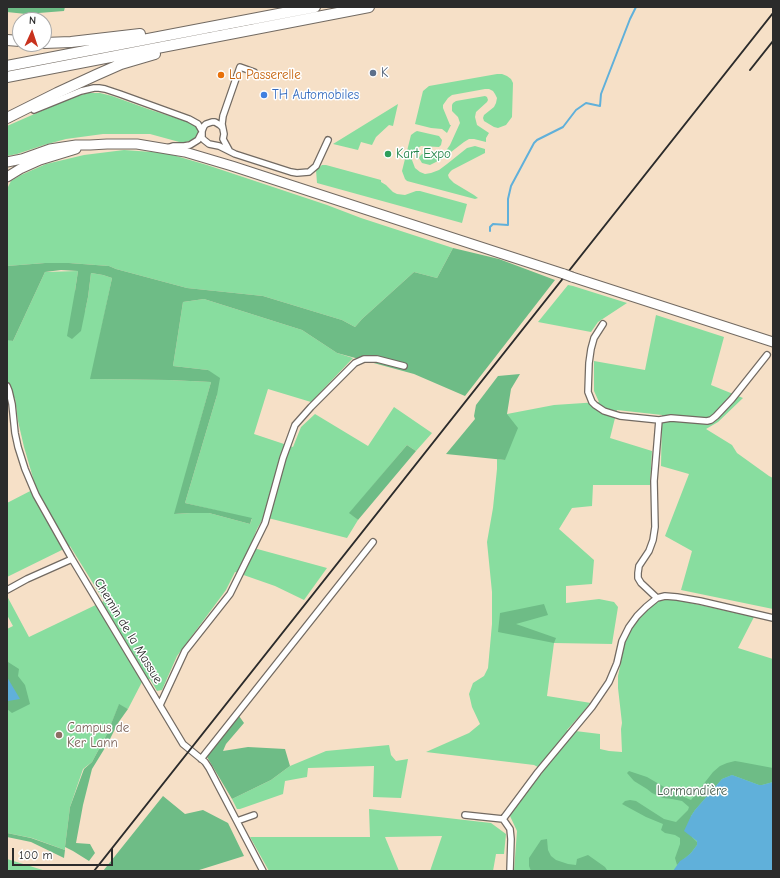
<!DOCTYPE html>
<meta charset="utf-8">
<style>
body{margin:0}
#map{position:relative;width:780px;height:878px;overflow:hidden;background:#f6e0c7;font-family:"Comic Neue",sans-serif}
canvas{display:block}
.frame{position:absolute;inset:0;border:8px solid #2b2b2b;pointer-events:none}
.north{position:absolute;left:12px;top:12px;width:40px;height:40px;box-sizing:border-box;background:#fff;border:1px solid #aaa;border-radius:50%;rotate:3deg;font-size:11px;font-weight:700;line-height:16px;text-align:center;color:#2b2b2b}
.north::after{content:'';display:block;margin:auto;width:14px;height:18px;background:#c8321e;clip-path:polygon(50% 0,100% 100%,50% 72%,0 100%)}
.scale{position:absolute;left:12px;top:848px;width:101px;height:18px;box-sizing:border-box;border:2px solid #2b2b2b;border-top:0;padding-left:5px;font-size:12px;line-height:14px;white-space:nowrap;color:#2b2b2b;-webkit-text-stroke:3px #fff;paint-order:stroke}
</style>
<div id="map">
<canvas width="780" height="878"></canvas>
<div class="frame"></div>
<div class="north">N</div>
<div class="scale">100 m</div>
</div>
<script>
const context = document.querySelector('canvas').getContext('2d');
context.lineJoin = 'round';
function paint(path, color) {
  context.fillStyle = color;
  context.fill(path, 'evenodd');
}
function toPath(rows) {
  const path = new Path2D();
  for (const r of rows) {
    path.moveTo(r[0], r[1]);
    for (let i = 2; i < r.length; i += 2) path.lineTo(r[i], r[i + 1]);
  }
  return path;
}
function strokePath(path, color, width, dash) {
  context.strokeStyle = color;
  context.lineWidth = width;
  context.lineCap = dash ? 'butt' : 'round';
  context.setLineDash(dash || []);
  context.stroke(path);
}
function drawText(font, color, halo, rows, align = 'center') {
  context.font = font + ' "Comic Neue",sans-serif';
  context.lineWidth = 3;
  context.setLineDash([]);
  context.textBaseline = 'middle';
  context.strokeStyle = halo;
  context.fillStyle = color;
  for (const [text, x, y, turn = 0] of rows) {
    context.save();
    context.translate(x, y);
    context.rotate((+turn || 0) * Math.PI / 180);
    context.textAlign = isNaN(turn) ? turn : align;
    if (halo) context.strokeText(text, 0, 0);
    context.fillText(text, 0, 0);
    context.restore();
  }
}
const green = toPath([
 [497,74,502,74,507,76,511,79,513,83,512,117,506,125,498,128,494,127,484,121,483,118,484,115,494,107,496,103,497,98,495,94,493,91,489,89,485,89,452,95,448,98,443,105,443,108,450,125,451,125,447,133,442,129,431,128,415,124,423,91,429,86],
 [88,93,100,93,112,96,148,109,191,123,198,128,198,133,197,137,192,140,183,143,150,134,103,134,66,139,44,145,17,154,7,156,7,126,71,98],
 [485,96,487,97,488,100,487,102,476,112,475,117,477,125,489,133,486,138,486,142,474,139,469,139,464,142,442,159,430,165,422,163,419,158,420,156,422,154,437,155,441,154,445,152,450,145,460,123,458,117,452,111,452,105,453,103,456,101],
 [398,104,393,126,389,125,376,137,372,145,361,142,358,150,333,144],
 [417,131,439,136,442,140,441,145,439,147,421,146,418,148,413,153,412,160,415,168,420,172,425,174,431,173,439,170,447,164,467,148,475,146,485,149,485,153,483,154,452,170,450,172,448,175,449,178,454,183,474,195,478,198,475,199,407,181,405,179,402,171,411,135,415,132],
 [124,150,166,153,207,165,327,205,361,218,453,248,437,278,414,272,362,319,355,327,342,320,263,296,187,288,116,269,109,266,69,263,45,263,7,266,7,189,11,181,21,175,46,164,84,155],
 [322,165,326,165,381,180,381,182,386,185,393,192,397,194,405,195,416,191,420,191,467,204,462,223,317,183,316,170],
 [78,271,75,291,85,311,88,297,91,273,103,275,112,278,91,379,169,380,211,382,175,514,191,513,209,513,250,524,252,519,185,503,217,395,208,370,173,366,183,302,204,299,302,330,337,353,353,358,311,402,268,389,254,434,293,447,301,427,315,414,368,446,394,407,432,433,416,451,407,445,350,513,358,520,347,538,264,517,257,529,250,547,327,568,304,600,275,586,235,572,226,590,177,656,162,690,157,691,150,679,142,682,128,709,119,705,107,734,92,762,83,769,70,807,65,847,65,850,32,838,7,833,7,629,13,626,7,615,7,596,29,637,104,601,70,546,7,577,7,503,36,488,24,447,18,421,15,398,7,400,7,339,13,341,45,272],
 [568,285,573,286,627,303,598,322,591,332,538,322],
 [656,315,724,337,711,385,743,398,718,422,706,429,732,445,737,453,769,476,773,478,773,609,681,590,692,551,665,536,689,474,661,466,662,415,617,410,610,438,652,451,650,485,593,485,592,506,572,508,559,529,594,560,592,584,566,586,566,603,599,599,614,602,618,607,612,644,554,643,547,696,591,703,567,730,600,734,600,749,609,751,622,752,621,729,622,723,618,688,618,676,626,638,628,632,638,619,650,607,655,603,660,601,670,599,677,600,754,617,738,648,773,659,773,871,514,871,517,831,510,816,510,814,544,770,534,765,426,752,469,733,480,724,472,707,469,694,473,683,484,676,488,668,492,624,492,592,487,542,493,508,497,469,497,459,505,460,507,414,554,405,599,402,594,391,594,361,645,370],
 [389,745,391,755,396,761,408,759,401,798,373,797,374,766,308,768,307,777,285,781,283,794,240,809,237,809,232,799,271,780,290,766,326,751],
 [369,809,491,823,506,834,504,854,496,854,493,871,430,871,442,836,385,837,399,871,269,871,250,837,370,837],
 [7,859,46,871,7,871]
]);
const forest = toPath([
 [7,7,65,7,64,11,26,14,7,12],
 [453,248,499,259,555,280,465,396,414,374,337,353,302,330,204,299,183,302,173,366,208,370,220,378,217,395,185,503,252,518,250,524,209,513,191,513,174,514,211,382,169,380,90,379,112,278,103,275,91,273,88,297,81,331,72,339,67,336,75,291,78,271,61,270,45,272,13,341,7,340,7,266,45,263,69,263,109,266,116,269,187,288,263,296,342,320,355,327,362,319,414,272,437,278],
 [520,374,511,389,507,414,518,428,505,460,446,454,475,419,474,416,476,405,498,376],
 [407,445,416,451,358,520,349,513],
 [544,604,548,615,516,624,556,638,554,643,498,632,500,613],
 [8,662,19,669,18,676,25,685,30,704,12,713,7,709,7,663],
 [119,704,128,709,118,723,108,743,92,769,83,805,76,843,90,844,95,853,89,861,73,851,65,847,70,807,84,769,92,762,107,734],
 [237,713,244,723,226,744,223,751,248,747,285,749,290,766,271,780,232,799,207,757,209,748],
 [735,761,741,762,773,768,773,782,762,785,759,785,732,775,722,779,695,810,691,816,692,837,697,842,697,845,691,853,677,865,675,858,680,844,680,838,675,835,665,833,661,830,663,824,646,817,622,804,625,801,630,800,636,801,664,819,676,822,688,810,689,807,682,801,672,799,663,798,652,793,647,789,634,781,627,773,629,771,647,777,671,791,691,800,713,772,720,766,727,763],
 [163,796,185,814,203,810,228,823,244,856,196,871,103,871],
 [7,833,31,838,65,850,64,858,31,842,7,837],
 [547,839,548,850,551,856,556,860,568,864,576,865,577,859,588,855,605,867,607,870,612,871,531,871,529,866,529,858,541,840]
]);
const water = toPath([
 [7,677,20,699,8,701,7,699],
 [732,775,759,785,762,785,773,782,773,871,673,871,680,861,685,858,691,853,697,845,697,841,684,831,691,816,695,810,722,779]
]);
const stream = toPath([
 [490,231,490,227,493,224,508,225,508,199,511,186,534,143,537,140,563,127,576,110,586,103,600,106,601,94,630,19,636,7]
]);
const street = toPath([
 [34,110,81,91,94,88,99,88,105,89,120,94,189,119,198,124,202,131],
 [222,127,220,125,215,122,212,122,206,124,204,126,202,131,202,138,204,140,209,144,219,146,235,154,291,172,297,173,309,172,316,166,328,140],
 [167,148,173,146,184,146,190,145,198,140,201,134],
 [229,150,223,139,224,134,222,124,223,116,240,67,254,72],
 [603,324,594,338,591,349,589,363,588,392,592,402,595,405,604,411,620,416,659,420,671,418,707,421,711,420,716,416,732,399,767,355],
 [7,386,9,391,12,404,15,433,18,447,25,469,36,495,72,559,183,744,205,762,209,768,263,871],
 [7,590,27,579,72,559],
 [657,598,641,583,638,578,638,573,639,566,649,551,653,540,655,527,654,481,659,420],
 [160,705,185,651,230,594,265,523,283,458,295,425,311,407,355,363,364,359,377,359,404,366],
 [201,759,373,542],
 [465,815,503,819],
 [237,821,254,815],
 [510,871,511,839,510,829,503,819,538,772,592,707,609,682,617,663,622,641,629,627,637,616,646,607,657,598,665,596,677,597,700,601,773,618]
]);
const primary = toPath([
 [7,162,22,159,50,149,76,145,90,145,107,144,137,144,185,152,232,166,564,274],
 [7,177,20,169,40,160,76,149],
 [572,277,773,342]
]);
const highway = toPath([
 [7,40,20,41],
 [44,43,71,42,140,34],
 [7,66,315,7],
 [7,77,369,7],
 [7,118,57,93,96,75,121,64,155,54]
]);
const rail = toPath([
 [750,70,773,41],
 [94,871,773,13]
]);
const primaryBridge = toPath([
 [564,274,572,277]
]);
const markers = [
 [373,73,4,"#5c6f8a"],
 [221,75,4,"#e8710a"],
 [264,95,4,"#3f7fe0"],
 [388,154,4,"#2e9e5b"],
 [59,735,4,"#8d6e63"]
];
const serviceNames = [
 ["K",381,73]
];
const foodNames = [
 ["La Passerelle",229,75]
];
const shopNames = [
 ["TH Automobiles",272,95]
];
const leisureNames = [
 ["Kart Expo",396,154]
];
const streetNames = [
 ["Chemin de la Massue",128,631,59]
];
const educationNames = [
 ["Campus de",67,728],
 ["Ker Lann",67,743]
];
const parkNames = [
 ["Lormandière",692,791]
];
paint(green, '#88dd9f');
paint(forest, '#6ebc86');
paint(water, '#60b0da');
strokePath(stream, '#60b0da', 2);
strokePath(street, '#726a62', 8);
strokePath(primary, '#726a62', 11);
strokePath(highway, '#726a62', 12);
strokePath(street, '#fff', 5.5);
strokePath(primary, '#fff', 9);
strokePath(highway, '#fff', 10);
strokePath(rail, '#2b2b2b', 2);
strokePath(primaryBridge, '#726a62', 11, []);
strokePath(primaryBridge, '#fff', 9);
for (const [x, y, r, color] of markers) {
  const dot = new Path2D();
  dot.arc(x, y, r, 0, 2 * Math.PI);
  context.fillStyle = color;
  context.fill(dot);
  strokePath(dot, '#fff', 1.5);
}
drawText('13px', '#4e5e75', '#fff', serviceNames, 'left');
drawText('13px', '#c56008', '#fff', foodNames, 'left');
drawText('13px', '#366cbe', '#fff', shopNames, 'left');
drawText('13px', '#27864d', '#fff', leisureNames, 'left');
drawText('13px', '#2b2b2b', '#fff', streetNames);
drawText('13px', '#785e54', '#fff', educationNames, 'left');
drawText('13px', '#47604e', '#fff', parkNames);
</script>
